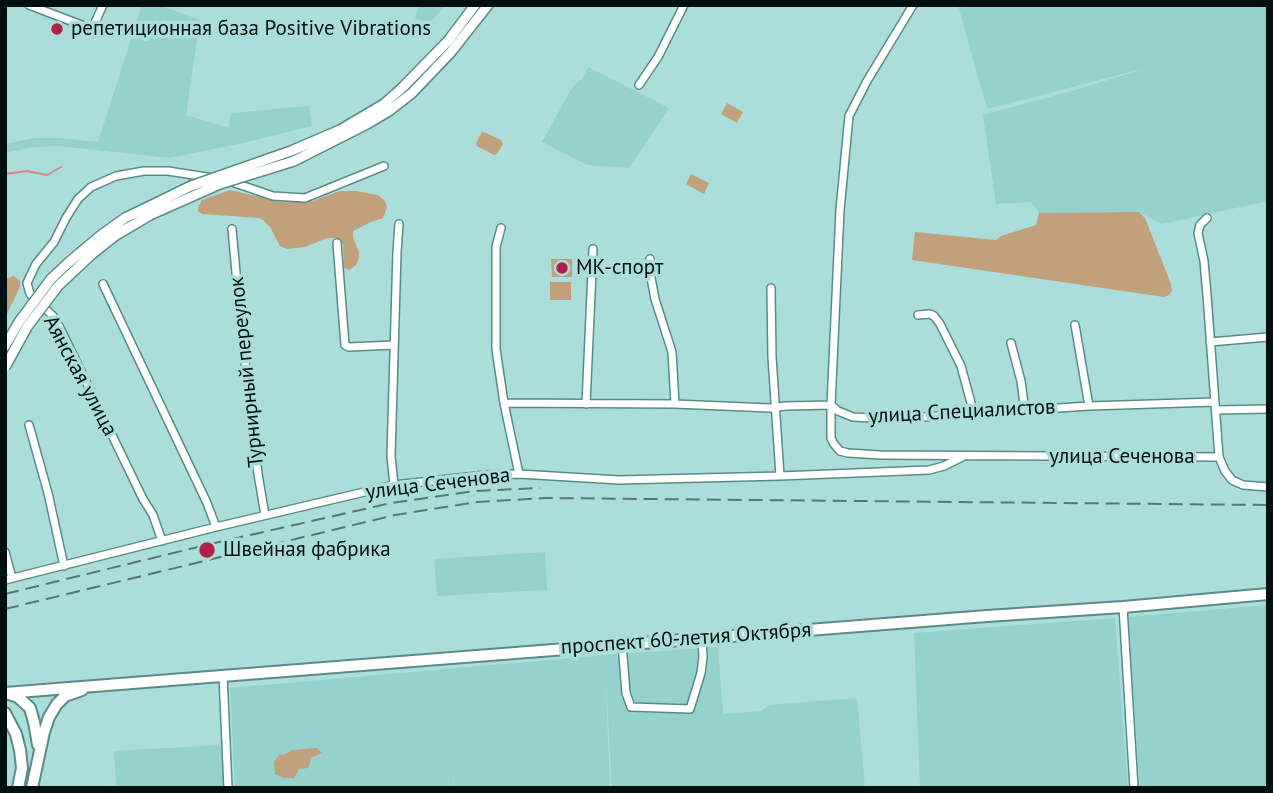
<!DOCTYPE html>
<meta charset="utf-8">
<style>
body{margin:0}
#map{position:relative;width:1273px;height:793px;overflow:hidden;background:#abdeda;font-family:"PT Sans",sans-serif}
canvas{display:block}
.frame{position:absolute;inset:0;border:7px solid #001010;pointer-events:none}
</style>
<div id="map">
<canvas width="1273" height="793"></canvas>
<div class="frame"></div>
</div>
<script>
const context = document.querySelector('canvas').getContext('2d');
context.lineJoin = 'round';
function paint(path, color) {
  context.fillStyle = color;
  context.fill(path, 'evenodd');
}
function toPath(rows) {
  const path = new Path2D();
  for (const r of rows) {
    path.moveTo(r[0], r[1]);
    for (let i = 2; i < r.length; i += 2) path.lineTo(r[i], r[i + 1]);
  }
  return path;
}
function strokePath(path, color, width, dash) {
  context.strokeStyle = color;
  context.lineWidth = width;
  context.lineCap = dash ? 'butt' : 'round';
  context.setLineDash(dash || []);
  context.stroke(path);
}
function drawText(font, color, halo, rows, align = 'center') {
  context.font = font + ' "PT Sans",sans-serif';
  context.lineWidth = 7;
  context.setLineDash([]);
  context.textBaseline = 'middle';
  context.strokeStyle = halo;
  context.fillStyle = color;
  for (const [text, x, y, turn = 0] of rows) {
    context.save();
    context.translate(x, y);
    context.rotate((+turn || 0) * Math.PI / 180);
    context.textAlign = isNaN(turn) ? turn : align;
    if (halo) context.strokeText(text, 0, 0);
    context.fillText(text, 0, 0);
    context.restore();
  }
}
const built = toPath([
 [142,5,159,5,200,20,186,115,229,128,231,113,309,106,312,126,243,143,170,158,59,146,33,147,5,153,5,144,34,138,60,138,98,142],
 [419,5,445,5,431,22,415,19],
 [958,5,1268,5,1268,201,1162,224,1139,212,1039,213,1031,202,996,204,983,115,1079,89,1146,68,987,109],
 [588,67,669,108,629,168,587,165,542,142,573,86,582,79],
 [545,552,547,590,437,596,434,559],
 [1268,605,1268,788,1140,788,1128,617],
 [1115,618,1128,788,920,788,914,633],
 [718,647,723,714,761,711,769,705,857,698,865,788,612,788,605,663,610,787,454,788,452,773,453,788,235,788,230,688,605,655],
 [222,745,224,788,116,788,114,751]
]);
const green = toPath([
 [727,103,743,112,737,123,721,114],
 [482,132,484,132,501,140,503,144,497,154,494,155,477,146,476,143],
 [691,174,709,183,704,194,686,184],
 [230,190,282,202,313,201,340,191,356,191,378,195,385,201,387,207,383,218,371,222,353,231,353,238,359,252,359,258,356,265,349,270,344,268,343,244,338,238,327,238,305,247,287,249,280,246,270,227,263,220,259,218,202,214,198,211,198,207,202,200],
 [1139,212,1145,218,1171,284,1172,291,1169,295,1164,297,912,260,915,232,996,240,1001,236,1036,225,1039,213],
 [551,259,572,259,572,277,552,277],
 [14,276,20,281,20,287,5,318,5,279],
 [550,282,571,282,571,300,550,300],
 [317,748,322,753,312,757,308,768,299,769,294,778,284,778,275,774,274,762,279,755,286,754,292,750]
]);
const stream = toPath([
 [5,174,27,171,47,175,61,167]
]);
const minor = toPath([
 [29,5,92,29,103,5],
 [913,5,867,81,849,116,840,210,831,405,831,438,834,444,840,451,848,453,880,455,1219,457,1225,471,1232,480,1243,485,1268,487],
 [639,85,658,57,684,5],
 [229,181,273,196,305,198,384,166],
 [1207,218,1200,225,1198,233,1204,261,1207,295,1219,457],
 [501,228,496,247,496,349,504,403,519,474],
 [232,229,241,327,258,474,265,515],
 [337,243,345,345,349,347,394,345],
 [650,259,651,278,655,299,672,352,675,404],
 [103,284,207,503,216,527],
 [771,288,772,357,780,476],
 [918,315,930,314,934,316,940,324,961,366,974,414],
 [1075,325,1089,406],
 [1210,342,1268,337],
 [1011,343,1021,381,1025,411],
 [504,403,675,404,770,408,786,406,831,405,838,411,853,417,893,419,1089,406,1215,402],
 [586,404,593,249],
 [1216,410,1268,409],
 [29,425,48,493,64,566],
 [394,485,391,456,397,252,399,224],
 [162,541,153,515,143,499,60,328,53,316,30,294,27,283,36,264,54,242,66,218,78,199,91,187,116,176,144,171,168,171,213,178],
 [5,552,12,578],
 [5,580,216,527,394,485,486,475,519,474,619,480,780,476,929,470,944,466,962,457],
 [1123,607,1134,788],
 [622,644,626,693,631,707,690,709,701,673,703,657,702,638],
 [223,675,228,788]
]);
const major = toPath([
 [291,151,340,130,384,104,402,88,448,41,475,5],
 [294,161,367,124,389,111,412,93,451,52,488,5],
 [51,279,68,263,100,236,125,218,148,207],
 [58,286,92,254,116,235,150,215]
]);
const highway = toPath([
 [5,693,987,616,1123,607,1268,594],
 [9,694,18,697,30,708,34,722,38,745],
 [5,713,16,734,20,750,22,768,18,788],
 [32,788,44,732,49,717,57,704,65,696,82,690]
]);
const rail = toPath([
 [5,594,206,545,391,503,474,491,540,488],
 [5,609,395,515,477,502,546,498,1268,505]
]);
const majorBridge = toPath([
 [148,207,191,186,291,151],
 [150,215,220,184,294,161],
 [5,346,19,322,51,279],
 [5,367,27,327,58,286]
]);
const markers = [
 [57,29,7,"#b2214a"],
 [562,268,7,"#b2214a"],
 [207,550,9,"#b2214a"]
];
const poiNames = [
 ["репетиционная база Positive Vibrations",71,29],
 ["МК-спорт",576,268],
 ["Швейная фабрика",223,550]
];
const streetNames = [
 ["Турнирный переулок",247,372,-96],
 ["Аянская улица",80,376,62],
 ["улица Специалистов",962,412,-3],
 ["улица Сеченова",1122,457],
 ["улица Сеченова",438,484,-7],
 ["проспект 60-летия Октября",686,639,-4]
];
paint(built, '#95d1cd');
paint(green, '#c1a17c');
strokePath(stream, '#d08992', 2);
strokePath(minor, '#5a8b88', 10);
strokePath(major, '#5a8b88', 12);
strokePath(highway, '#5a8b88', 14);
strokePath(minor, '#fff', 7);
strokePath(major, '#fff', 9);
strokePath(highway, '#fff', 10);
strokePath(rail, '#567775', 2, [14, 7]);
strokePath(majorBridge, '#5a8b88', 12, []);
strokePath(majorBridge, '#fff', 9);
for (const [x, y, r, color] of markers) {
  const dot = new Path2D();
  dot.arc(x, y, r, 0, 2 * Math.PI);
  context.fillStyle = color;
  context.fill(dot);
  strokePath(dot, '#abdeda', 2.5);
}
drawText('21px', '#001010', '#abdeda', poiNames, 'left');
drawText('21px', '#001010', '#abdeda', streetNames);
</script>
